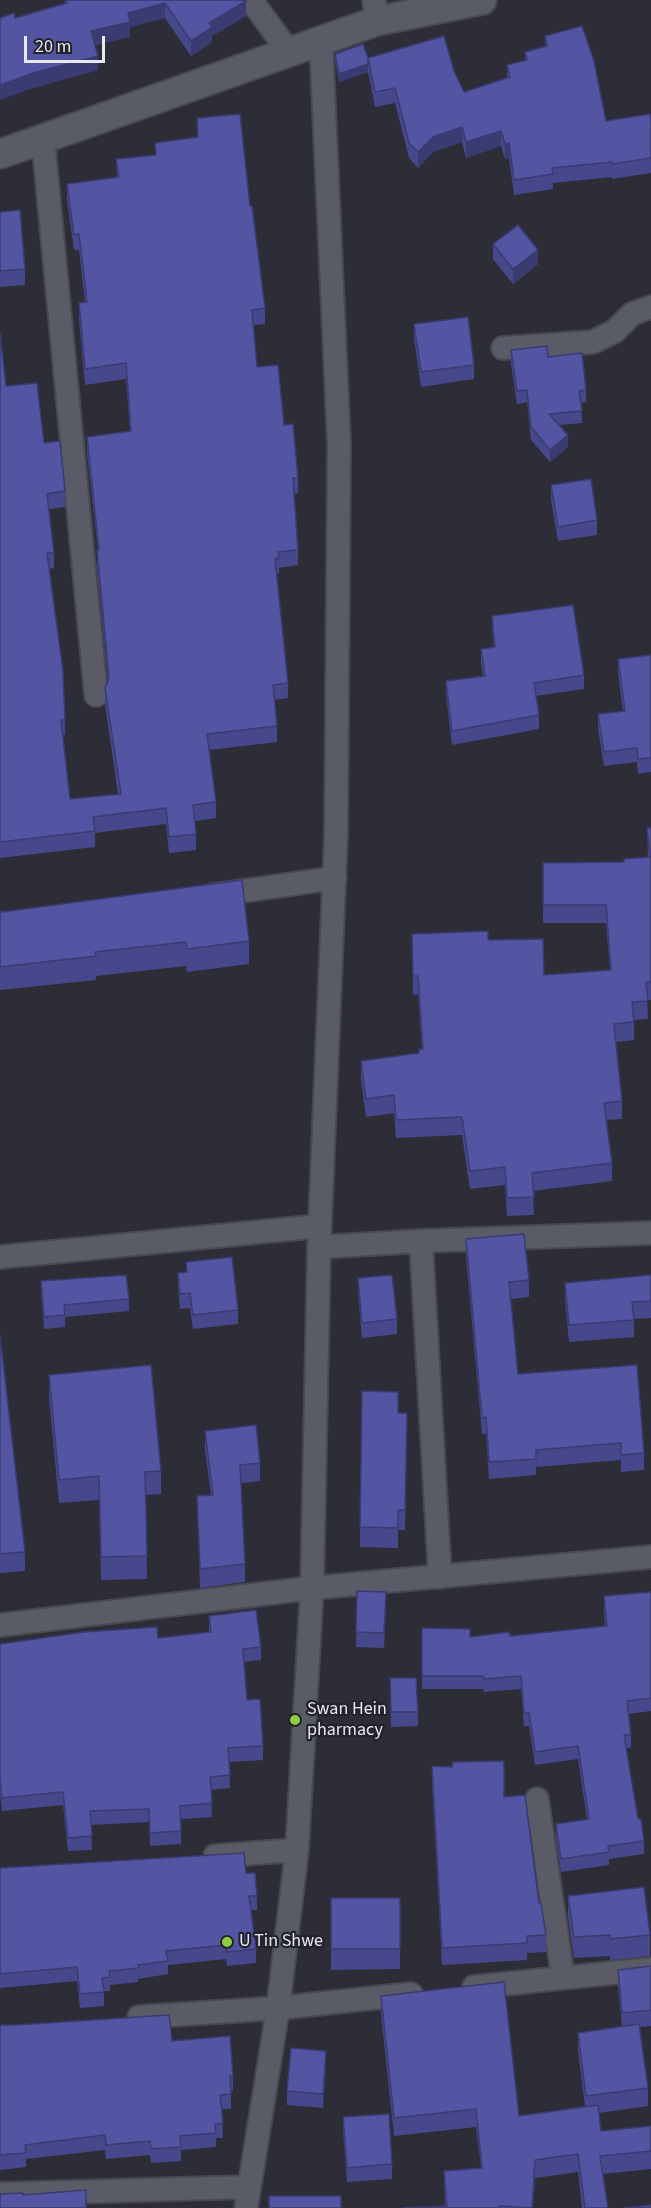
<!DOCTYPE html>
<style>
body{margin:0}
#map{position:relative;width:651px;height:2208px;overflow:hidden;background:#2c2d37;font-family:"Source Sans 3",sans-serif}
canvas{display:block}
.scale{position:absolute;left:24px;top:36px;width:81px;height:27px;box-sizing:border-box;border:3px solid #e8e9f0;border-top:0;padding-left:8px;font-size:18px;line-height:21px;white-space:nowrap;color:#e8e9f0;-webkit-text-stroke:4px #22232c;paint-order:stroke}
</style>
<div id="map">
<canvas width="651" height="2208"></canvas>
<div class="scale">20 m</div>
</div>
<script>
const context = document.querySelector('canvas').getContext('2d');
context.lineJoin = 'round';
function toPath(rows) {
  const path = new Path2D();
  for (const r of rows) {
    path.moveTo(r[0], r[1]);
    for (let i = 2; i < r.length; i += 2) path.lineTo(r[i], r[i + 1]);
  }
  return path;
}
function strokePath(path, color, width, dash) {
  context.strokeStyle = color;
  context.lineWidth = width;
  context.lineCap = dash ? 'butt' : 'round';
  context.setLineDash(dash || []);
  context.stroke(path);
}
function paint(path, color) {
  context.fillStyle = color;
  context.fill(path, 'evenodd');
}
function drawText(font, color, halo, rows, align = 'center') {
  context.font = font + ' "Source Sans 3",sans-serif';
  context.lineWidth = 4.5;
  context.setLineDash([]);
  context.textBaseline = 'middle';
  context.strokeStyle = halo;
  context.fillStyle = color;
  for (const [text, x, y, turn = 0] of rows) {
    context.save();
    context.translate(x, y);
    context.rotate((+turn || 0) * Math.PI / 180);
    context.textAlign = isNaN(turn) ? turn : align;
    if (halo) context.strokeText(text, 0, 0);
    context.fillText(text, 0, 0);
    context.restore();
  }
}
const minor = toPath([
 [251,0,289,52],
 [374,0,377,21],
 [43,139,96,695],
 [503,348,593,342,615,331,632,314,651,307],
 [214,895,335,878],
 [421,1241,440,1577],
 [319,1247,421,1241,651,1233],
 [0,1257,320,1226],
 [0,1625,312,1588,651,1557],
 [537,1799,563,1978],
 [215,1856,297,1850],
 [474,1987,651,1969],
 [139,2017,278,2008,411,1994],
 [0,2194,249,2187],
 [246,2208,278,2008,297,1850,312,1588,319,1247,336,836,339,444,321,42]
]);
const tertiary = toPath([
 [0,154,377,21,482,0]
]);
const wall = toPath([
 [65,0,245,0,246,16,212,36,212,42,191,56,165,18,130,27,130,37,95,45,98,70,33,88,15,18,65,3],
 [545,36,606,121,651,122,651,173,612,179,612,177,553,183,553,189,514,195,509,158,505,159,501,146,466,158,462,142,433,152,418,168,409,158,395,103,375,107,368,72,339,82,335,61,335,54,454,71,464,92,507,78,507,65,525,60,525,52,545,47],
 [197,118,250,206,265,308,265,324,253,325,257,367,284,425,298,478,298,493,294,494,298,550,298,565,279,568,279,574,277,574,288,683,288,698,274,700,277,726,277,742,209,750,216,802,216,818,195,821,196,834,196,850,169,853,166,824,95,833,95,847,0,858,0,333,6,386,44,443,65,491,65,507,49,509,54,553,54,568,49,569,65,720,65,735,63,735,70,799,118,794,105,704,105,688,108,681,97,566,98,550,87,453,87,437,130,432,126,379,85,385,79,319,79,303,85,302,79,250,74,250,67,200,67,184,117,178,116,159,155,155,155,143,197,137],
 [0,212,25,269,25,285,0,287],
 [493,244,538,264,513,284,493,259],
 [414,324,474,365,474,379,421,387,414,338],
 [511,350,548,357,586,390,586,402,581,403,582,423,559,425,568,447,550,462,531,440,527,402,517,404,511,363],
 [551,485,597,520,597,535,558,541,551,500],
 [492,616,584,675,584,689,536,696,539,715,539,729,452,745,446,695,446,681,483,676,481,663,481,649,494,648,492,630],
 [651,655,651,772,638,774,637,762,604,766,598,729,598,714,623,711,618,673,618,659],
 [647,828,651,828,651,1000,647,1000,648,1019,634,1020,634,1040,616,1042,622,1101,622,1119,607,1120,612,1163,612,1181,533,1191,534,1215,507,1216,505,1185,470,1189,462,1135,396,1138,394,1113,366,1117,361,1079,361,1061,419,1053,422,1049,418,994,413,995,412,934,488,940,544,975,610,970,606,923,543,923,543,863,624,862,648,857],
 [0,911,249,941,249,964,187,972,186,966,96,976,96,980,0,990],
 [466,1239,529,1280,529,1297,511,1299,518,1374,644,1453,644,1470,621,1472,621,1460,536,1467,536,1475,489,1479,486,1434,482,1434,466,1256],
 [186,1262,238,1310,238,1324,193,1329,190,1308,180,1309,178,1288,178,1273,186,1272],
 [651,1275,651,1318,634,1319,634,1337,569,1342,565,1300,565,1283],
 [358,1278,397,1319,397,1334,362,1338,358,1293],
 [41,1281,129,1299,129,1311,65,1317,65,1327,44,1329,41,1293],
 [0,1335,25,1552,25,1571,0,1573],
 [49,1375,161,1471,161,1494,146,1495,147,1579,101,1580,99,1500,59,1503,49,1398],
 [398,1413,407,1434,405,1530,398,1530,398,1548,360,1547,360,1527],
 [205,1431,260,1463,260,1481,241,1483,245,1564,245,1582,200,1588,197,1496,211,1495,205,1450],
 [357,1591,386,1606,384,1648,356,1647],
 [651,1592,651,1711,628,1714,631,1735,631,1748,626,1748,638,1819,644,1841,644,1854,609,1859,609,1865,561,1872,556,1837,556,1824,587,1819,578,1759,535,1765,529,1726,524,1726,521,1689,484,1692,483,1689,422,1689,422,1628,470,1637,510,1636,605,1627,604,1610,604,1596],
 [209,1616,261,1647,261,1660,244,1662,247,1700,263,1746,263,1760,229,1762,230,1788,211,1790,212,1817,181,1819,181,1844,150,1846,149,1822,91,1825,92,1850,68,1851,63,1805,2,1811,0,1794,0,1644,158,1638,209,1632],
 [390,1678,418,1712,418,1726,391,1727],
 [432,1766,504,1797,539,1903,546,1935,546,1952,527,1953,527,1960,442,1965,432,1783],
 [0,1868,246,1873,257,1896,257,1910,251,1910,256,1949,256,1963,227,1966,226,1959,168,1965,168,1974,138,1979,138,1982,110,1985,110,1991,104,1991,104,2006,80,2008,77,1981,0,1988],
 [568,1896,650,1935,650,1956,610,1960,610,1956,574,1958,568,1917],
 [331,1898,400,1898,400,1969,331,1970],
 [651,1966,651,2026,640,2027,648,2088,648,2106,599,2113,601,2131,651,2126,651,2169,603,2174,608,2208,582,2208,578,2172,535,2178,533,2208,403,2208,445,2206,444,2171,481,2168,476,2127,394,2136,381,2014,381,1996,519,2116,585,2106,578,2051,578,2033,622,2026,618,1986,618,1970],
 [0,2025,172,2041,233,2076,233,2090,231,2091,231,2109,222,2109,223,2138,216,2138,216,2147,181,2150,181,2161,151,2163,150,2155,106,2159,105,2150,26,2159,26,2167,0,2170],
 [326,2065,323,2108,287,2105,287,2091],
 [343,2117,392,2164,392,2179,347,2182,343,2132]
]);
const shadedWall = toPath([
 [246,1,246,16,212,36,212,42,191,56,191,41,209,23],
 [165,3,165,18,130,27,130,37,91,45,91,31,128,13],
 [98,56,98,70,33,88,0,100,0,85,33,73],
 [368,64,368,72,339,82,339,74],
 [462,127,462,142,433,152,418,168,418,152,433,137],
 [501,131,501,146,466,158,466,142],
 [509,143,509,158,505,159,505,144],
 [538,250,538,264,513,284,513,269],
 [568,435,568,447,550,462,550,450],
 [326,2051,326,2065,323,2108,323,2094],
 [535,2160,535,2178,533,2208,532,2208]
]);
const building = toPath([
 [67,0,245,0,246,1,209,23,212,27,191,41,165,3,128,13,130,22,91,31,98,56,33,73,0,85,0,18,14,13,15,18,67,3,67,0],
 [582,26,594,61,606,121,650,114,651,122,651,158,612,164,612,162,552,168,553,174,514,180,509,143,505,144,501,131,466,142,462,127,433,137,418,152,409,143,395,88,375,92,368,58,444,36,454,71,464,92,510,77,507,65,527,60,525,52,547,46,545,36,582,26],
 [363,44,368,58,368,64,339,74,335,54,363,44],
 [240,114,250,206,252,206,265,308,252,310,257,367,278,365,284,425,293,424,298,478,293,478,298,550,278,552,279,558,275,559,288,683,273,685,277,726,207,734,216,802,193,805,196,834,169,837,166,808,93,817,95,831,0,842,0,333,6,386,37,383,44,443,60,441,65,491,47,494,54,553,47,553,63,671,65,720,61,720,70,799,121,794,105,688,109,678,97,550,99,550,87,437,131,431,126,363,85,369,79,303,87,302,84,276,79,234,74,235,67,184,119,177,116,159,156,155,155,143,198,137,197,118,240,114],
 [20,210,25,269,0,271,0,212,20,210],
 [518,225,538,250,513,269,493,244,518,225],
 [468,317,474,365,421,372,414,324,468,317],
 [547,346,548,357,582,353,586,390,579,391,582,411,549,414,568,435,550,450,531,427,527,390,517,391,511,350,547,346],
 [591,479,597,520,558,527,551,485,591,479],
 [573,605,584,675,534,683,539,715,452,731,446,681,485,676,481,649,495,647,492,616,573,605],
 [651,655,651,758,638,759,637,748,604,752,598,714,625,711,618,659,651,655],
 [647,828,651,828,651,982,646,982,648,1001,632,1002,634,1022,614,1024,622,1101,604,1103,612,1163,532,1173,534,1197,507,1198,505,1167,470,1171,462,1117,396,1120,394,1095,366,1099,361,1061,419,1053,419,1049,423,1049,418,976,413,976,412,934,488,931,488,940,543,939,544,975,611,970,606,905,543,905,543,863,624,862,624,859,650,857,647,828],
 [242,880,249,941,187,949,186,942,95,952,96,956,0,967,0,911,2,912,242,880],
 [524,1234,529,1280,509,1282,518,1374,637,1365,644,1453,621,1455,621,1443,536,1450,536,1459,489,1462,486,1417,482,1418,466,1239,524,1234],
 [232,1257,238,1310,193,1315,190,1293,180,1294,178,1273,187,1272,186,1262,232,1257],
 [126,1275,129,1299,64,1305,65,1315,44,1317,41,1281,126,1275],
 [392,1275,397,1319,362,1323,358,1278,392,1275],
 [651,1275,651,1301,632,1302,634,1320,569,1325,565,1283,651,1275],
 [0,1335,25,1552,0,1554,0,1335],
 [151,1365,161,1471,145,1472,147,1556,101,1557,99,1476,59,1480,49,1375,151,1365],
 [362,1391,398,1392,398,1413,407,1413,405,1510,398,1510,398,1528,360,1527,362,1391],
 [256,1425,260,1463,240,1465,245,1564,200,1569,197,1496,213,1495,205,1431,256,1425],
 [357,1591,386,1592,384,1633,356,1632,357,1591],
 [651,1592,651,1698,627,1701,631,1735,624,1735,638,1819,641,1819,644,1841,608,1846,609,1852,561,1859,556,1824,589,1819,578,1746,535,1752,529,1713,524,1713,521,1676,484,1679,483,1676,422,1676,422,1628,470,1629,470,1637,509,1632,510,1636,607,1626,604,1596,651,1592],
 [256,1610,261,1647,243,1649,247,1700,260,1699,263,1746,228,1748,230,1775,210,1777,212,1803,180,1806,181,1831,150,1833,149,1809,90,1811,92,1836,68,1838,63,1792,2,1798,0,1781,0,1644,84,1632,157,1627,158,1638,211,1632,209,1616,256,1610],
 [390,1678,416,1678,418,1712,391,1712,390,1678],
 [504,1761,504,1797,525,1795,539,1903,541,1903,546,1935,527,1936,527,1943,442,1948,432,1766,452,1767,453,1762,504,1761],
 [244,1853,246,1873,255,1873,257,1896,249,1896,256,1949,227,1952,226,1945,166,1951,168,1961,138,1965,138,1968,109,1971,110,1977,102,1978,104,1992,80,1994,77,1967,0,1974,0,1868,244,1853],
 [644,1887,650,1935,610,1939,610,1935,574,1937,568,1896,644,1887],
 [331,1898,400,1898,400,1949,331,1949,331,1898],
 [651,1966,651,2010,622,2013,618,1970,651,1966],
 [504,1982,519,2116,598,2105,601,2131,651,2126,651,2151,600,2156,608,2208,585,2208,578,2154,535,2160,532,2208,499,2206,500,2208,403,2208,447,2206,444,2171,482,2168,476,2109,394,2118,381,1996,504,1982],
 [169,2015,172,2041,230,2036,233,2076,230,2076,231,2094,220,2095,223,2123,215,2124,216,2133,180,2136,181,2147,151,2149,150,2141,106,2145,105,2135,25,2145,26,2153,0,2155,0,2025,16,2025,169,2015],
 [639,2024,648,2088,586,2096,578,2033,639,2024],
 [291,2048,326,2051,323,2094,287,2091,291,2048],
 [389,2114,392,2164,347,2168,343,2117,389,2114],
 [86,2190,86,2208,0,2208,0,2194,23,2193,23,2195,86,2190],
 [269,2196,341,2196,341,2208,269,2208,269,2196],
 [651,2205,651,2208,624,2208,651,2205]
]);
const markers = [
 [295,1720,6,"#8fcd41"],
 [227,1942,6,"#8fcd41"]
];
const poiNames = [
 ["Swan Hein",307,1710],
 ["pharmacy",307,1731],
 ["U Tin Shwe",239,1942]
];
strokePath(minor, '#474850', 26);
strokePath(tertiary, '#474850', 32);
strokePath(minor, '#595b66', 22);
strokePath(tertiary, '#595b66', 28);
paint(wall, '#47488b');
paint(shadedWall, '#3a3b71');
paint(building, '#5354a2');
strokePath(building, '#3a3b71', 1.5);
for (const [x, y, r, color] of markers) {
  const dot = new Path2D();
  dot.arc(x, y, r, 0, 2 * Math.PI);
  context.fillStyle = color;
  context.fill(dot);
  strokePath(dot, '#22232c', 2);
}
drawText('18px', '#e8e9f0', '#22232c', poiNames, 'left');
</script>
